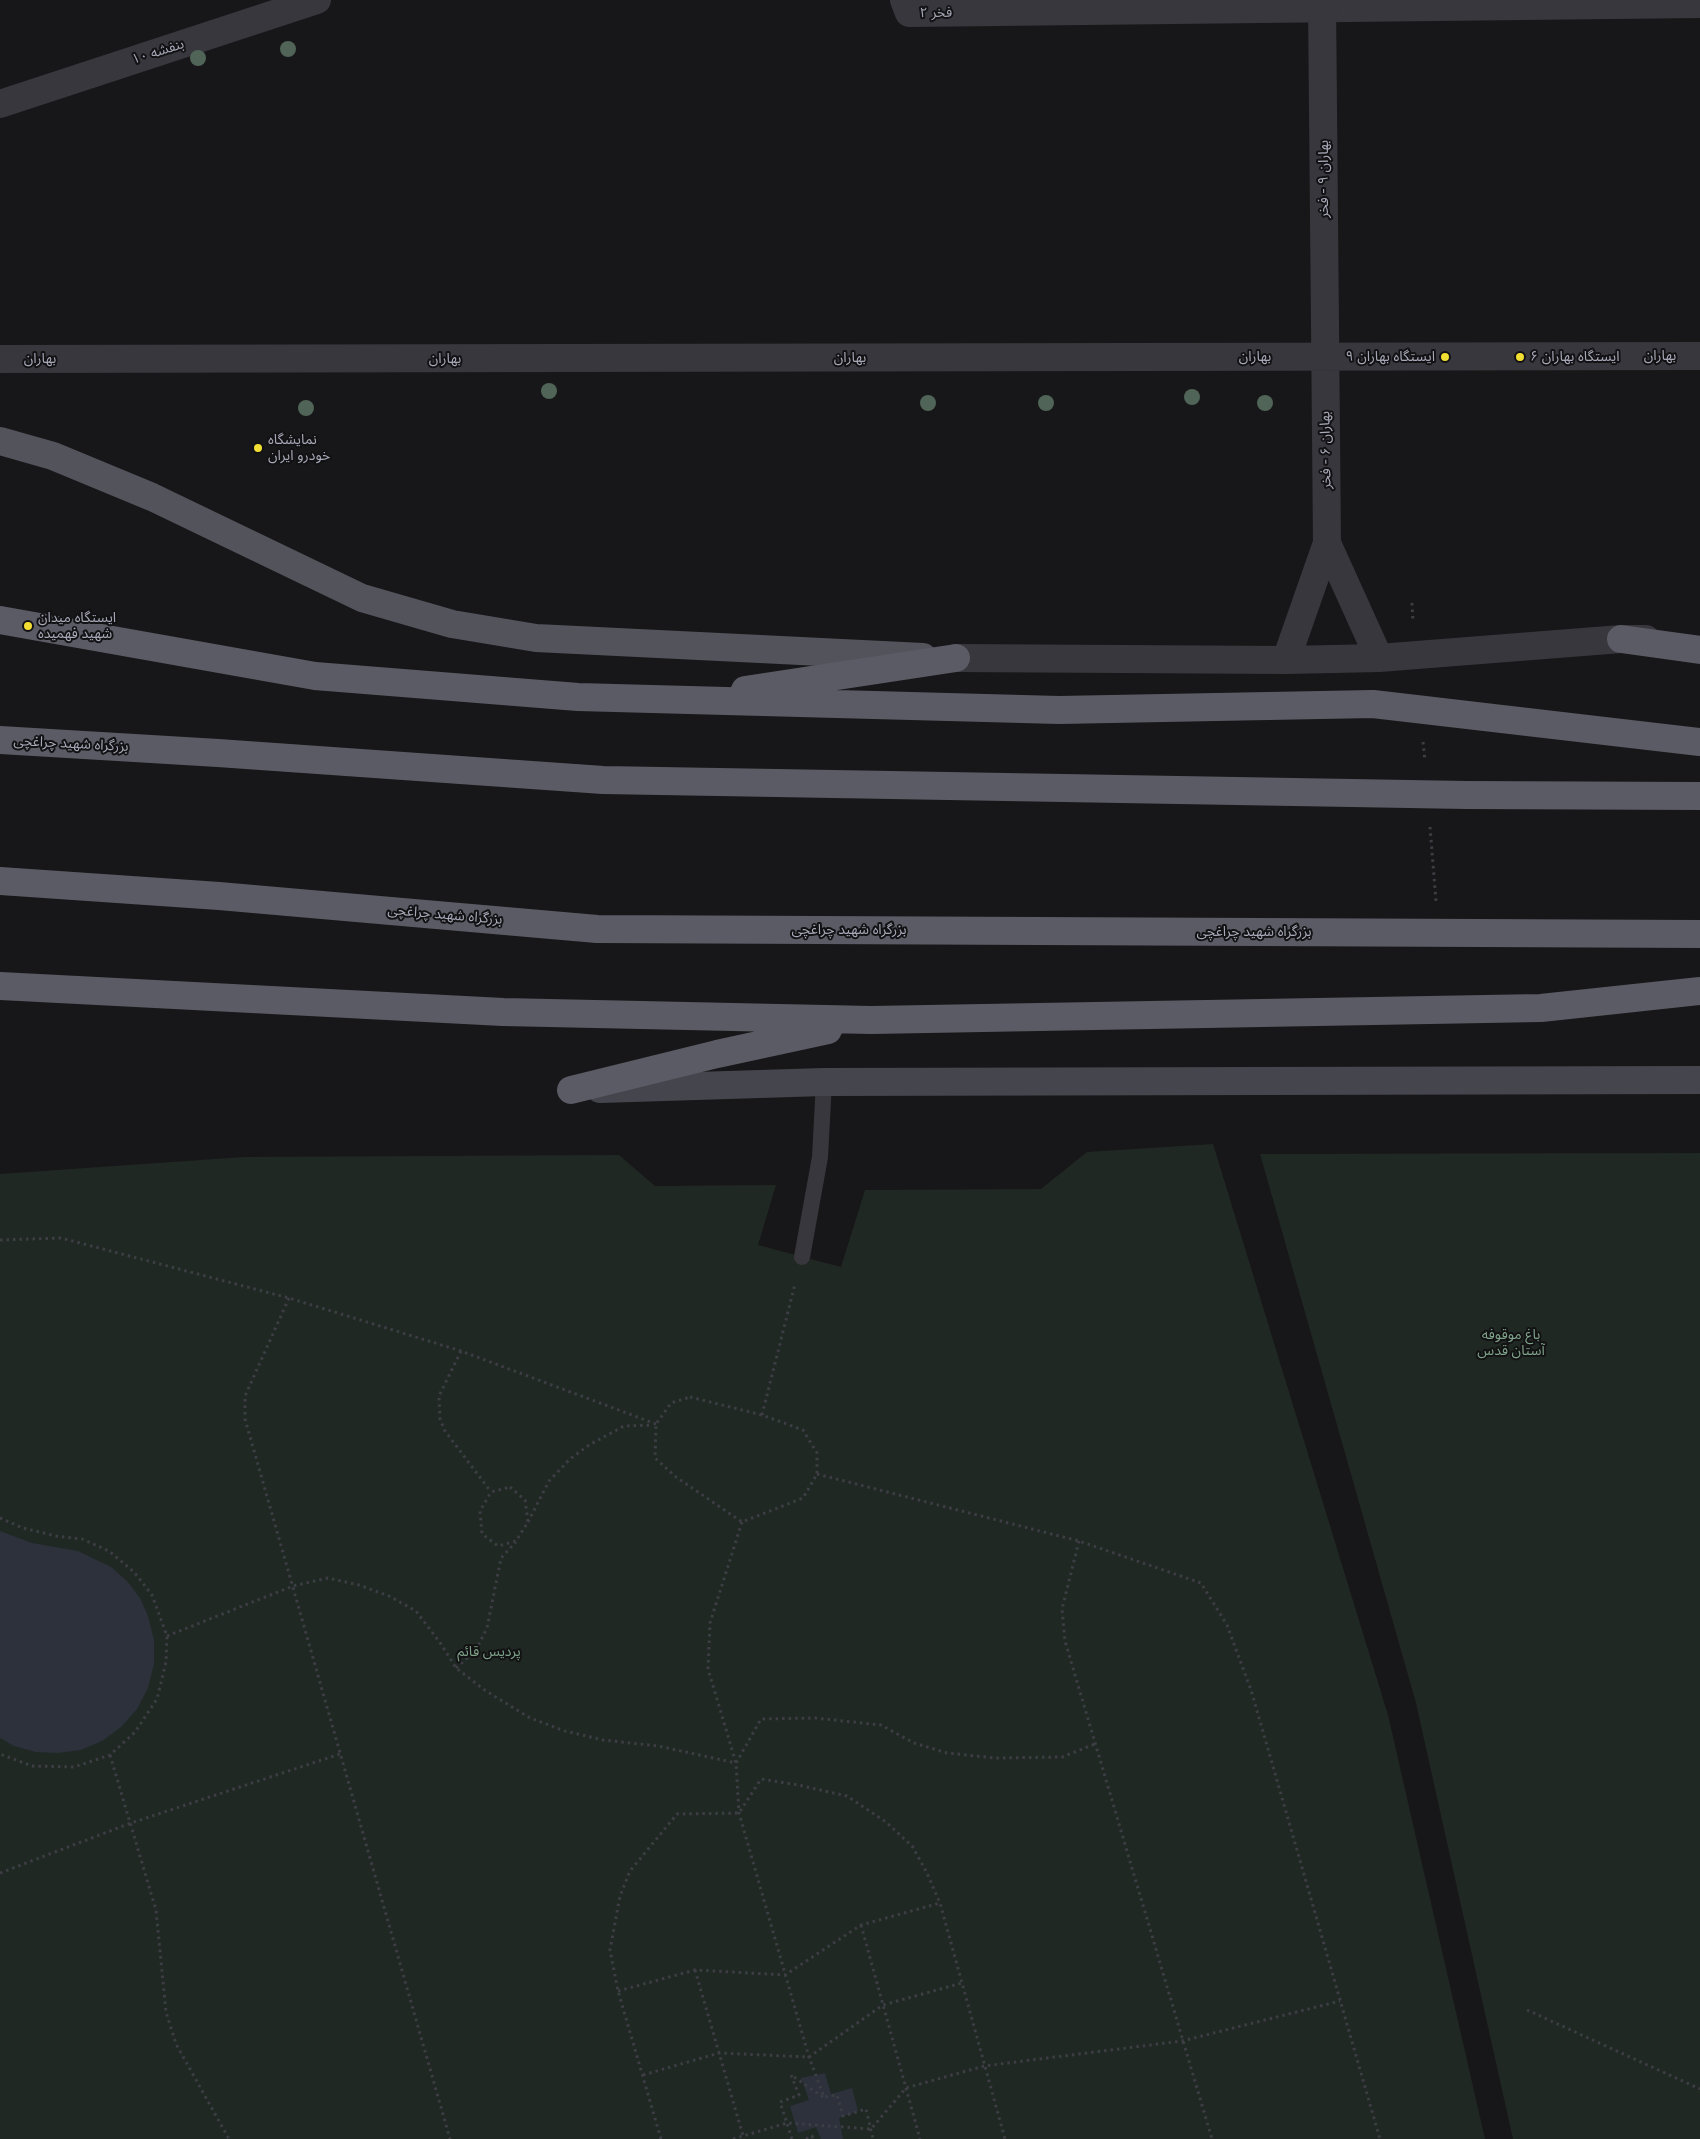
<!DOCTYPE html>
<meta charset="utf-8">
<style>
body{margin:0}
canvas{display:block;background:#171618}
</style>
<canvas width="1700" height="2139"></canvas>
<script>
const context = document.querySelector('canvas').getContext('2d');
context.lineJoin = 'round';
function paint(path, color) {
  context.fillStyle = color;
  context.fill(path, 'evenodd');
}
function toPath(rows) {
  const path = new Path2D();
  for (const r of rows) {
    path.moveTo(r[0], r[1]);
    for (let i = 2; i < r.length; i += 2) path.lineTo(r[i], r[i + 1]);
  }
  return path;
}
function strokePath(path, color, width, dash) {
  context.strokeStyle = color;
  context.lineWidth = width;
  context.lineCap = dash ? 'butt' : 'round';
  context.setLineDash(dash || []);
  context.stroke(path);
}
function drawText(font, color, halo, rows, align = 'center') {
  context.font = font + ' "Fira Sans","Noto Sans Arabic",sans-serif';
  context.lineWidth = 4;
  context.setLineDash([]);
  context.textBaseline = 'middle';
  context.strokeStyle = halo;
  context.fillStyle = color;
  for (const [text, x, y, turn = 0] of rows) {
    context.save();
    context.translate(x, y);
    context.rotate((+turn || 0) * Math.PI / 180);
    context.textAlign = isNaN(turn) ? turn : align;
    if (halo) context.strokeText(text, 0, 0);
    context.fillText(text, 0, 0);
    context.restore();
  }
}
const green = toPath([
 [1213,1144,1388,1715,1485,2139,0,2139,0,1174,244,1157,619,1155,655,1186,776,1185,758,1245,841,1267,865,1190,1041,1189,1087,1152],
 [1700,1153,1700,2139,1513,2139,1416,1703,1260,1154]
]);
const water = toPath([
 [0,1531,32,1543,78,1551,111,1567,127,1581,140,1598,148,1616,154,1640,154,1664,148,1688,137,1709,121,1727,102,1741,81,1750,58,1753,36,1752,14,1746,0,1738],
 [825,2073,831,2094,852,2088,858,2111,839,2118,843,2139,821,2139,816,2127,798,2133,790,2106,809,2100,801,2078]
]);
const path = toPath([
 [1412,603,1413,622],
 [1423,742,1425,761],
 [1430,827,1436,901],
 [0,1240,61,1238,289,1298,461,1351,656,1424],
 [289,1298,245,1396,245,1419,450,2139],
 [461,1351,439,1396,440,1419,445,1431,491,1492],
 [690,1397,762,1415,803,1430,817,1453,817,1474,803,1498,742,1522,676,1477,655,1458,656,1424,671,1403,690,1397],
 [762,1415,795,1284],
 [817,1474,1079,1541,1201,1583,1227,1625,1251,1690,1380,2139],
 [510,1487,525,1500,528,1522,516,1541,498,1546,482,1534,480,1511,491,1492,510,1487],
 [0,1518,23,1528,56,1536,82,1539,109,1551,134,1572,152,1595,167,1636,166,1662,157,1699,135,1732,110,1755,74,1767,32,1766,0,1754],
 [528,1522,549,1481,570,1459,589,1445,624,1426,653,1425],
 [742,1522,710,1623,708,1669,736,1763,739,1813,809,2057,824,2097,837,2095,843,2116,866,2109,873,2139],
 [1079,1541,1062,1609,1065,1641,1212,2139],
 [167,1636,293,1586,328,1578,359,1585,389,1596,416,1611,441,1644,456,1668,486,1691,530,1718,565,1731,603,1740,658,1746,736,1763,761,1719,815,1718,881,1725,914,1743,947,1753,995,1758,1062,1757,1095,1744],
 [456,1668,476,1650,487,1628,501,1558,516,1542],
 [110,1755,156,1910,166,2012,176,2044,229,2139],
 [0,1873,131,1823,340,1754],
 [861,1925,920,2139],
 [695,1970,744,2139],
 [618,1991,695,1970,785,1975,861,1925,940,1903],
 [1527,2010,1700,2089],
 [643,2075,719,2053,809,2057,883,2005,962,1983],
 [661,2139,618,1991,610,1950,620,1896,630,1871,677,1814,739,1813,761,1779,798,1785,847,1796,886,1822,912,1846,926,1871,940,1903,1005,2139],
 [733,2139,787,2123,871,2129,906,2088,984,2066,1182,2041,1340,2001],
 [792,2139,780,2102,799,2095,791,2075,823,2097],
 [806,2139,812,2136,813,2139]
]);
const service = toPath([
 [802,1257,820,1157,824,1082]
]);
const minor = toPath([
 [904,0,909,13,1700,4],
 [0,104,317,0]
]);
const tertiary = toPath([
 [0,359,1700,356],
 [1327,543,1379,658],
 [956,658,1286,660,1379,658,1621,639,1646,639],
 [1286,660,1327,543,1322,0]
]);
const secondary = toPath([
 [600,1089,824,1082,1700,1080]
]);
const primary = toPath([
 [0,441,53,456,152,497,362,598,452,624,536,638,923,657]
]);
const trunk = toPath([
 [0,620,315,676,578,697,1059,710,1373,704,1700,742],
 [1621,639,1700,650],
 [745,690,956,658],
 [0,740,218,753,603,780,1466,795,1700,796],
 [0,881,219,896,597,929,1700,934],
 [0,986,503,1012,871,1020,1541,1008,1700,991],
 [571,1090,717,1054,828,1030]
]);
const trees = [
 [288,49],
 [198,58],
 [549,391],
 [1192,397],
 [928,403],
 [1046,403],
 [1265,403],
 [306,408]
];
const markers = [
 [1445,357,5,"#f3df34"],
 [1520,357,5,"#f3df34"],
 [258,448,5,"#f3df34"],
 [28,626,5,"#f3df34"]
];
const streetNames = [
 ["فخر ۲",936,13,-1],
 ["بنفشه ۱۰",158,52,-18],
 ["بهاران ۹ - فخر",1324,179,-90],
 ["بهاران",1660,356],
 ["بهاران",1255,357],
 ["بهاران",850,358],
 ["بهاران",40,359],
 ["بهاران",445,359],
 ["بهاران ۶ - فخر",1326,450,-91],
 ["بزرگراه شهید چراغچی",71,744,3],
 ["بزرگراه شهید چراغچی",445,915,5],
 ["بزرگراه شهید چراغچی",849,930],
 ["بزرگراه شهید چراغچی",1254,932]
];
const poiNames = [
 ["ایستگاه بهاران ۹",1435,357,"right"],
 ["ایستگاه بهاران ۶",1530,357],
 ["نمایشگاه",268,440],
 ["خودرو ایران",268,456],
 ["ایستگاه میدان",38,618],
 ["شهید فهمیده",38,634]
];
const parkNames = [
 ["باغ موقوفه",1511,1335],
 ["آستان قدس",1511,1351],
 ["پردیس قائم",489,1652]
];
paint(green, '#202823');
paint(water, '#2c313c');
strokePath(path, '#3d3d44', 3, [2.5, 4]);
strokePath(service, '#38373d', 16);
strokePath(minor, '#38373d', 28);
strokePath(tertiary, '#38373d', 28);
strokePath(secondary, '#45454d', 28);
strokePath(primary, '#53535c', 28);
strokePath(trunk, '#5b5b65', 28);
context.fillStyle = '#506457';
for (const [x, y] of trees) {
  context.beginPath();
  context.arc(x, y, 8, 0, 2 * Math.PI);
  context.fill();
}
for (const [x, y, r, color] of markers) {
  const dot = new Path2D();
  dot.arc(x, y, r, 0, 2 * Math.PI);
  context.fillStyle = color;
  context.fill(dot);
  strokePath(dot, '#121113', 2);
}
drawText('14px', '#a8a9b8', '#121113', streetNames);
drawText('14px', '#a8a9b8', '#121113', poiNames, 'left');
drawText('14px', '#7fa38a', '#121113', parkNames);
</script>
